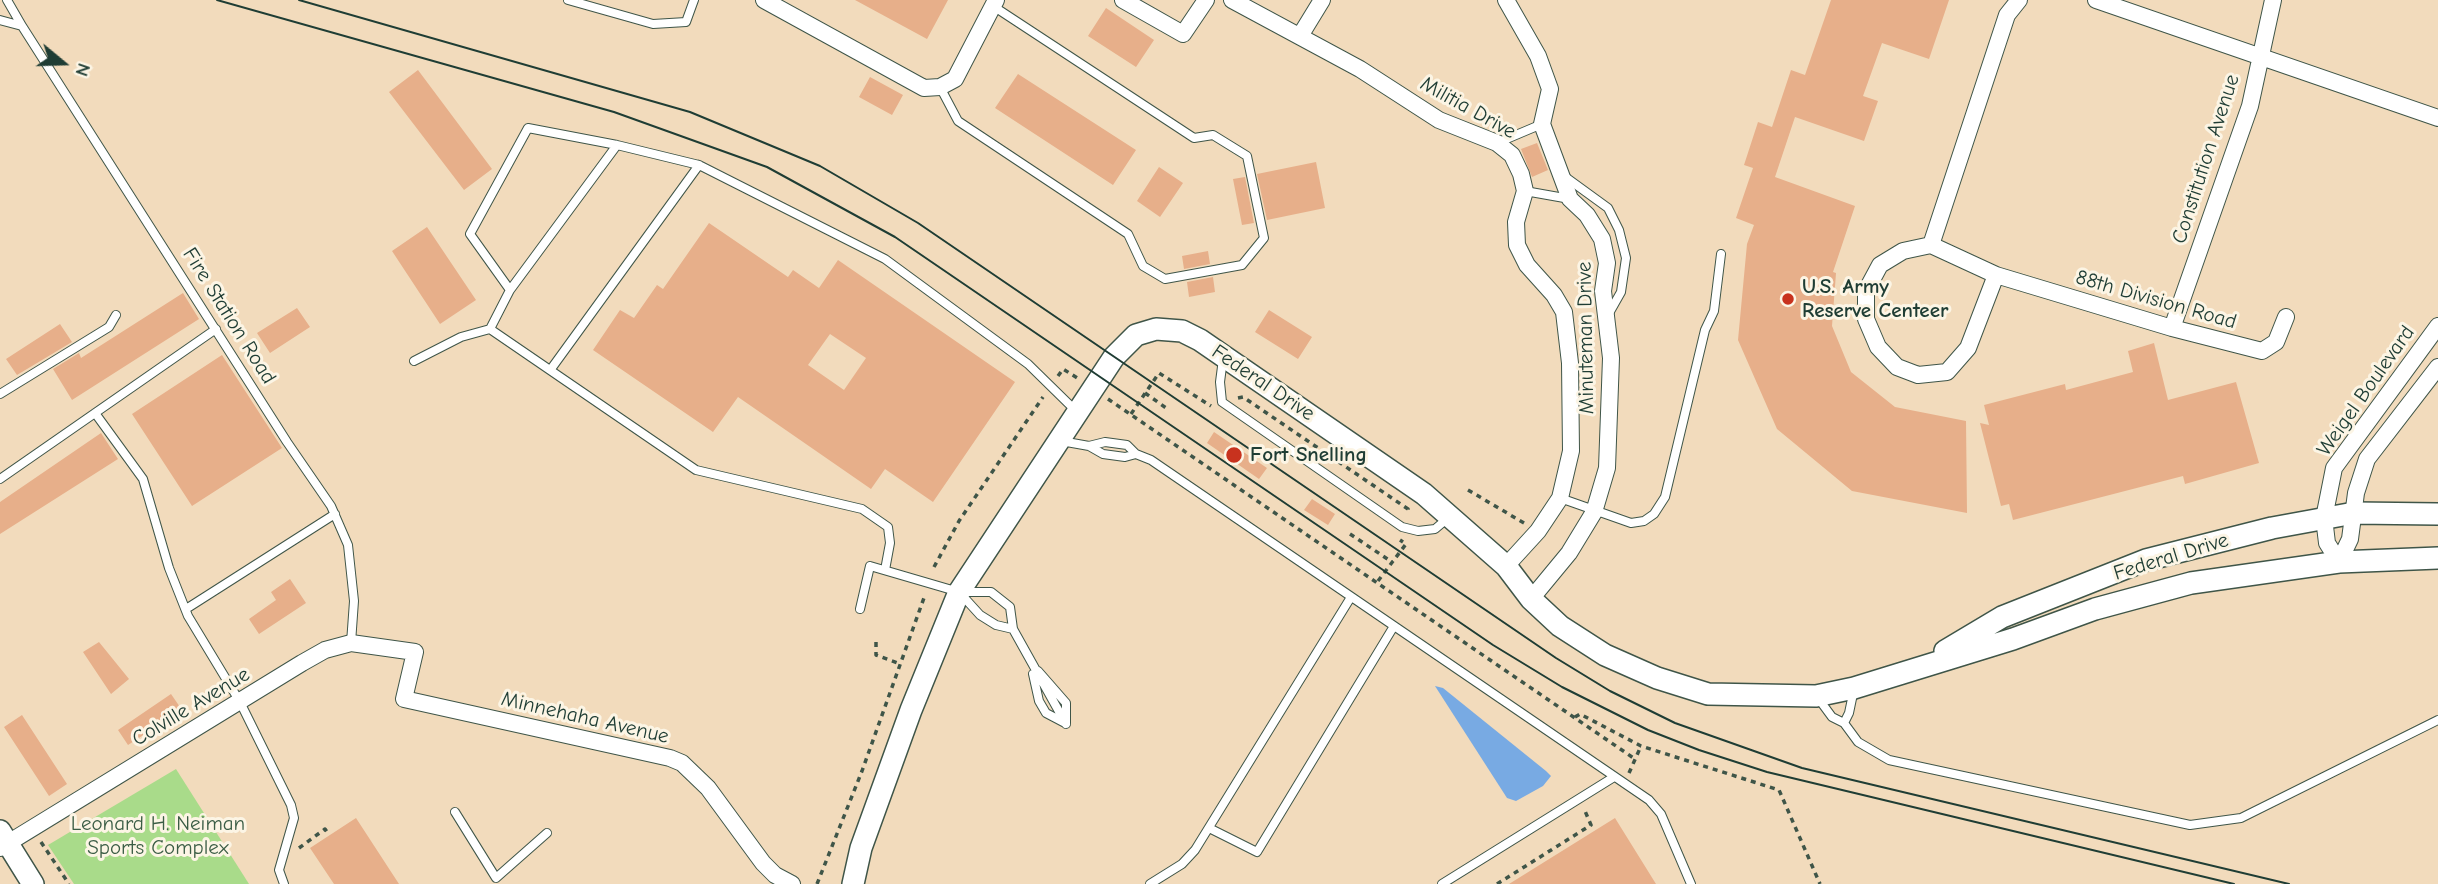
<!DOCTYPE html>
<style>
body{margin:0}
#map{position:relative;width:2438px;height:884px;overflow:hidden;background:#f2dbbc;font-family:"Comic Neue",sans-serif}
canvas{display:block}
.north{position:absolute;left:28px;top:28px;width:70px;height:70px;-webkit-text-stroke:5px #fcf5e5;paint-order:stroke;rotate:109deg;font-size:19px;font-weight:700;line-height:28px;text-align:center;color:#1f3d34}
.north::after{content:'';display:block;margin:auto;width:24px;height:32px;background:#1f3d34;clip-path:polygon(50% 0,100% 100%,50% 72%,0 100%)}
</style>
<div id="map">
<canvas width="2438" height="884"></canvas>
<div class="north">N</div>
</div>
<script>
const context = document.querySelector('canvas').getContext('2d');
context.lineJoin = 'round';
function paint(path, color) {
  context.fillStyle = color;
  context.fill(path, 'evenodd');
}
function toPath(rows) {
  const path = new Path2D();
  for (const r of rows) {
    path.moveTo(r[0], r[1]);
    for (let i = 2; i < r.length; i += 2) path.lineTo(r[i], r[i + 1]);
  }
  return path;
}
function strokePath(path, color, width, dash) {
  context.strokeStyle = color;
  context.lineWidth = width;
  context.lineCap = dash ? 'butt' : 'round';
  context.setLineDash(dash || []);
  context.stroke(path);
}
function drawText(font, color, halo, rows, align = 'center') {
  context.font = font + ' "Comic Neue",sans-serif';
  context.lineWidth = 6;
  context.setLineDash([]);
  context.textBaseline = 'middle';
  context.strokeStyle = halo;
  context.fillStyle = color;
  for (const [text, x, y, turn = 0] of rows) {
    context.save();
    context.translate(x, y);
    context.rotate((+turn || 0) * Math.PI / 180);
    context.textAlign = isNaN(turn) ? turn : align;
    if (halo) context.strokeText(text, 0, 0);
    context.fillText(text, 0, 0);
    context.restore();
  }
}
const green = toPath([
 [176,769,249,884,74,884,48,845]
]);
const water = toPath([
 [1435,686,1443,688,1546,771,1551,776,1543,786,1516,801,1507,798]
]);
const building = toPath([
 [855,0,948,0,927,39],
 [1831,0,1949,0,1929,59,1882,43,1863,96,1878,101,1864,141,1795,117,1775,177,1855,206,1833,272,1836,273,1832,326,1851,372,1895,407,1966,421,1967,513,1852,491,1777,429,1738,340,1747,244,1754,225,1736,218,1753,168,1744,165,1758,122,1772,127,1791,70,1805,75],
 [1106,8,1154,40,1136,67,1088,36],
 [418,70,492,169,464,190,389,92],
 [1018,74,1136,150,1113,185,995,108],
 [870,77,903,95,892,115,859,97],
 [1537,143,1548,170,1532,177,1521,149],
 [1316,162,1325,208,1267,220,1257,174],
 [1159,167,1183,183,1160,217,1137,201],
 [1245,177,1254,223,1242,225,1233,179],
 [709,223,788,277,793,270,819,288,838,260,1015,382,933,502,885,469,871,489,738,397,713,432,593,350,620,310,634,318,657,285,663,289],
 [830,334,866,358,844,390,808,365],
 [427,227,476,300,440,324,392,251],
 [1208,251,1210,264,1184,269,1182,256],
 [1213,277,1215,292,1189,297,1187,282],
 [183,293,199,319,72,400,53,369,79,353,81,358],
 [297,308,310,327,270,353,257,333],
 [1269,310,1312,337,1298,359,1255,332],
 [60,324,72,342,17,375,6,359],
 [2154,343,2168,400,2236,382,2259,463,2185,484,2183,476,2013,520,2009,504,2001,506,1980,423,1989,425,1984,405,2065,384,2066,390,2133,372,2128,351],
 [222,355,282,448,192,506,132,414],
 [1214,432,1267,468,1259,479,1207,443],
 [101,433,118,459,0,534,0,502],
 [1312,499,1335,514,1328,525,1304,510],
 [290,579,306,603,259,634,249,619,276,600,271,592],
 [99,642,129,679,111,694,83,652],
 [171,694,182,710,128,745,118,730],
 [22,715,67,784,49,796,4,727],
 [356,818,399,884,334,884,310,848],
 [1615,818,1656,884,1509,884]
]);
const path = toPath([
 [1058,376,1063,369,1079,379],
 [1145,393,1169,410],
 [1238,398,1243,397,1408,509,1406,514],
 [1108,399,1635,759],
 [1131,414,1159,373,1211,406],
 [1468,490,1524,523],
 [1350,534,1392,562],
 [934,567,959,521,1043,397],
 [1378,581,1406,544,1400,540],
 [876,642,876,655,900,664],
 [1575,717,1580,714,1641,746,1779,790,1820,884],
 [1629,773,1641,746],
 [41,842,69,884],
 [299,848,325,829,329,835],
 [817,884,862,771,925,595],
 [1497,884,1591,825,1585,811]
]);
const lane = toPath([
 [7,0,22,26],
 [568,0,653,24,686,22,694,0],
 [0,20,22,26,287,442,331,506,348,545,354,601,351,643],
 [940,87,958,121,1128,234,1143,266,1165,279,1242,265,1264,238,1247,156,1213,135,1194,138,993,6],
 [1497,143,1542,124],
 [617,145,510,290,470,234,528,128,617,145,699,165],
 [1564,176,1608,208,1619,230,1626,258,1621,292,1608,315],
 [1525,191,1570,199],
 [490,329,510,290],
 [1223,359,1220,382,1222,402,1402,527,1418,531,1435,529,1448,518],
 [414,361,461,337,490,329,696,470,862,509,888,527,890,543,885,570],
 [551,369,699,165,885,259,1028,364,1077,412],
 [0,394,109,327,116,315],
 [95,413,143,479,169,568,188,616,240,702,291,805,294,818,279,870,284,884],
 [1061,441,1089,446,1103,454,1125,457,1136,454],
 [1089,446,1105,442,1127,445,1136,454,1151,460,1649,800,1661,814,1691,884],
 [0,479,216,329],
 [1560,498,1631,523,1644,521,1654,514,1665,497,1705,330,1714,311,1721,254],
 [960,593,980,615,996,625,1013,629],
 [186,609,335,514],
 [860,609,870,566,959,592,991,592,1010,607,1013,629,1066,724],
 [1038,671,1066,703,1066,724],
 [1033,674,1039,701,1046,713,1065,723],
 [1818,698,1832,717,1844,723,1858,742,1889,760,2190,825,2241,818,2438,720],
 [1844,723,1849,713,1854,689],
 [455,812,496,878,547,833],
 [1209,828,1257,852,1394,626],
 [1150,884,1182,864,1195,850,1351,597],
 [1442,884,1614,777]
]);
const street = toPath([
 [764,0,924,88,940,87,955,79,996,0],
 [1123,0,1183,34,1206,0],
 [1232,0,1360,69,1439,120,1497,143,1512,155,1521,174,1525,191,1516,222,1517,245,1527,265,1554,295,1564,312,1570,363,1571,451,1560,498,1538,531,1506,566],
 [1506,0,1538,56,1550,89,1542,124,1570,199,1587,215,1602,239,1607,263,1603,291,1611,358,1607,468,1594,512,1569,553,1531,599],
 [2096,0,2438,118],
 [1300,36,1322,0],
 [1931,245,1996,275,1968,348,1947,372,1918,375,1897,367,1878,347,1866,319,1866,291,1880,265,1903,251,1931,245],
 [1931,245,2007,15,2019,0],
 [1996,275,2172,328,2262,351,2276,342,2286,317],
 [2438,326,2334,468,2324,518,2327,543,2339,562,2350,539,2356,493,2367,459,2438,367],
 [2172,328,2250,106,2273,0],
 [0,848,302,663,325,650,351,643,415,652,404,699,670,758,682,763,708,788,763,863,775,875,792,884]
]);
const secondary = toPath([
 [1945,651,2002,617,2146,560,2272,528,2354,513,2438,514],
 [0,831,33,884],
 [853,884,861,848,911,710,959,592,1114,357,1136,335,1156,329,1182,331,1200,340,1424,494,1506,566,1531,599,1560,626,1605,655,1657,678,1708,694,1816,696,1854,688,2013,639,2095,609,2191,583,2339,562,2438,558]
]);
const tram = toPath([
 [217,0,614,112,767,167,895,237,1493,645,1562,687,1648,730,1699,750,1767,772,2234,884],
 [299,0,690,112,820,166,918,223,1556,658,1610,691,1675,723,1802,768,2289,884]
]);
const markers = [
 [1788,299,7,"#c8321e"],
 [1234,455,9,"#c8321e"]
];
const streetNames = [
 ["Militia Drive",1468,108,29],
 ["Constitution Avenue",2206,159,-72],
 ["88th Division Road",2156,300,16],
 ["Fire Station Road",229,316,58],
 ["Minuteman Drive",1586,338,-91],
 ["Federal Drive",1263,383,34],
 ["Weigel Boulevard",2366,391,-55],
 ["Federal Drive",2171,557,-17],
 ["Colville Avenue",191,707,-31],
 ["Minnehaha Avenue",585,718,13]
];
const poiNames = [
 ["U.S. Army",1802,287],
 ["Reserve Centeer",1802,311],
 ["Fort Snelling",1250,455]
];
const parkNames = [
 ["Leonard H. Neiman",158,824],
 ["Sports Complex",158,848]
];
paint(green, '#a9db8a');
paint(water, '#78aae3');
paint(building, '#e7af8a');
strokePath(lane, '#3f5548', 10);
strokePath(street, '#3f5548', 18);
strokePath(secondary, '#3f5548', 24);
strokePath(path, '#3f5548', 3.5, [5, 5]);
strokePath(lane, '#fff', 8);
strokePath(street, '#fff', 16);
strokePath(secondary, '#fff', 21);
strokePath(tram, '#1f3d34', 2);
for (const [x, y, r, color] of markers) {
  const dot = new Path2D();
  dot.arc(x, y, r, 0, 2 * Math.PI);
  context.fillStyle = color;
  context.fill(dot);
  strokePath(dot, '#fcf5e5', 2.5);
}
drawText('21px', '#1f3d34', '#fcf5e5', streetNames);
drawText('bold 21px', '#1f3d34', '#fcf5e5', poiNames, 'left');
drawText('21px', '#3b5d45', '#fcf5e5', parkNames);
</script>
